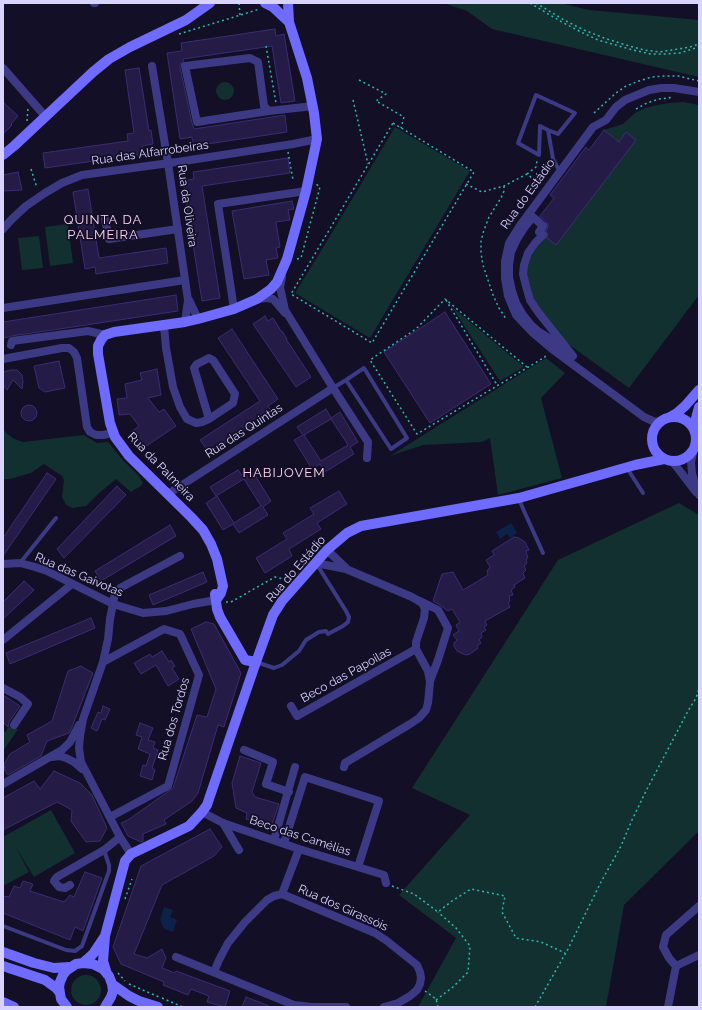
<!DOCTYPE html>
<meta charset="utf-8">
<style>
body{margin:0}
#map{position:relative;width:702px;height:1010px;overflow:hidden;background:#130f26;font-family:Raleway,sans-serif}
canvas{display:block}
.frame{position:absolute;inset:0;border:4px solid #d9d4ff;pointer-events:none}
</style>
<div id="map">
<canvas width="702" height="1010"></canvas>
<div class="frame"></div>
</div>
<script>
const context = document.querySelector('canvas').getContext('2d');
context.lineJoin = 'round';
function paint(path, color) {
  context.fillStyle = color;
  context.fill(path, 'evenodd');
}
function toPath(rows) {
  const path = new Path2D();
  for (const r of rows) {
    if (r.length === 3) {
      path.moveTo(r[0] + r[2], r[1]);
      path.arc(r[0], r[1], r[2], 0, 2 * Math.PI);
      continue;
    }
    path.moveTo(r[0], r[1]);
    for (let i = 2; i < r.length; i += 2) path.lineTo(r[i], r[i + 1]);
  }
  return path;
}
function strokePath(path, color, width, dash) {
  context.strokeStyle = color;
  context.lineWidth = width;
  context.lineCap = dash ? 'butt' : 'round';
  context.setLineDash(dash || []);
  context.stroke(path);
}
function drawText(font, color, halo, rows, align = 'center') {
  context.font = font + ' Raleway,sans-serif';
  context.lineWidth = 3.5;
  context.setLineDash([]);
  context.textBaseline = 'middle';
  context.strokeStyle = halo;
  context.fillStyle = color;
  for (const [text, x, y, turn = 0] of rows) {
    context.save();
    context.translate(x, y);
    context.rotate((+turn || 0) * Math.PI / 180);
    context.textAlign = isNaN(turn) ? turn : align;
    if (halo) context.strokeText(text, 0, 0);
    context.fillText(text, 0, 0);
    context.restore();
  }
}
const green = toPath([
 [443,3,560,3,589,10,699,20,699,77,492,29,467,11],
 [225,91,9],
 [683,102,699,105,699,295,629,388,571,346,560,336,540,310,531,294,525,266,539,232,546,222,539,217,554,198,550,195,586,147,589,150,604,130,623,124,635,113,645,108,657,105,669,103],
 [395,127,470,171,370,338,295,293,324,246],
 [68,224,73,263,50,266,45,227],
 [39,236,43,268,22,270,18,238],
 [452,307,524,367,500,381],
 [546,358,565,373,541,398,562,478,498,495,490,438,482,442,423,445,390,456],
 [3,428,6,433,14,439,23,442,84,435,97,443,108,442,122,459,139,476,143,483,141,486,134,490,131,492,116,479,98,494,86,506,73,508,66,505,62,497,64,480,62,476,44,464,31,473,10,479,3,479],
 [679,503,699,515,699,831,624,905,606,1007,418,1007,456,938,399,895,470,815,412,788,558,560],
 [8,727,18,729,3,751,3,731,6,732],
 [51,810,75,853,34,877,15,846,29,872,3,886,3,837],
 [86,990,15]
]);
const water = toPath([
 [511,523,517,533,510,538,507,534,500,539,496,532],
 [164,907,173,910,170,917,177,920,173,932,164,929,160,920]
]);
const building = toPath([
 [275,29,276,36,284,34,295,101,281,103,272,46,183,59,184,61,180,64,180,67,192,123,194,129,285,115,287,132,194,146,192,137,180,139,167,53,182,51,181,43,275,29],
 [139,68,149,131,151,130,153,144,142,146,143,154,45,168,43,153,128,141,127,134,134,133,125,70,139,68],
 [3,102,18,116,11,124,12,125,3,134,3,102],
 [604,130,619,142,626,132,636,140,556,245,547,238,548,234,546,231,548,227,548,224,540,216,554,198,550,195,586,147,589,150,604,130],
 [288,158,290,173,202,186,220,298,202,301,183,181,194,179,193,172,288,158],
 [18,172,22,190,3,191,3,175,18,172],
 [88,189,99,258,166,248,168,263,96,274,95,267,85,269,73,192,88,189],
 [292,201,294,209,288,210,290,220,276,222,280,247,276,248,278,258,266,260,269,275,244,279,232,211,292,201],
 [176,295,178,311,66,328,11,336,8,337,3,338,3,322,176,295],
 [445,312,491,384,430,423,384,352,445,312],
 [265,316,268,321,273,318,281,331,282,331,287,339,286,339,311,377,296,387,253,324,265,316],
 [232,329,278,399,268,406,272,412,209,453,200,440,260,401,218,338,232,329],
 [59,361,65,388,45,392,39,388,34,366,59,361],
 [157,369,161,395,148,398,159,412,164,409,176,426,142,449,131,432,139,426,130,414,119,415,117,399,127,398,125,384,142,380,140,373,157,369],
 [11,370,17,370,22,375,23,382,22,389,13,380,7,390,3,385,3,372,11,370],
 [29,413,8],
 [326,409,331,418,340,412,358,442,350,447,354,454,325,472,320,464,312,469,294,440,303,435,297,427,326,409],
 [331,419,348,445,321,461,304,435,331,419],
 [238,470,244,478,253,472,271,501,263,507,268,515,239,533,233,524,223,530,206,503,217,496,234,523,261,506,244,479,216,496,210,487,238,470],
 [47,473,56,479,3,556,3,538,47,473],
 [117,486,126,495,64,558,57,549,117,486],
 [339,491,347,504,317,523,321,529,289,549,292,556,265,573,256,558,287,539,283,533,314,514,310,508,339,491],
 [170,525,176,536,101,581,95,571,170,525],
 [514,537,519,538,525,542,529,550,526,551,528,558,526,559,527,563,524,566,526,570,523,573,525,578,514,585,515,587,511,590,513,595,509,596,510,601,508,603,510,607,485,621,487,625,484,627,486,630,481,633,482,637,479,640,481,643,477,646,478,648,470,654,466,655,461,653,457,651,454,646,454,643,457,640,453,635,459,631,456,625,460,622,452,609,448,611,440,605,433,601,442,574,453,572,463,590,488,575,487,571,490,567,486,560,494,555,492,551,514,537],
 [203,572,207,582,153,605,149,595,203,572],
 [24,581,34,590,3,619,3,602,24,581],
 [91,618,95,628,10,664,6,653,91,618],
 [206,622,214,624,241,673,224,727,218,725,198,793,192,801,164,820,166,824,143,834,143,841,141,842,128,836,121,823,128,820,173,788,197,715,207,717,216,689,191,629,206,622],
 [162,651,169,662,171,660,175,666,172,668,179,679,168,686,156,665,141,674,134,663,150,654,152,657,162,651],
 [81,666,93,673,72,727,69,733,47,741,41,756,8,775,5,771,4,764,10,754,30,742,27,735,52,721,68,671,81,666],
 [3,695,20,706,9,722,8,727,3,722,3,695],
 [103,706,110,709,105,720,102,719,97,731,91,728,98,712,101,713,103,706],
 [140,723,153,728,148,740,155,742,153,748,158,750,152,768,155,770,152,780,140,776,143,765,146,766,150,754,138,749,142,737,136,735,140,723],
 [240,756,261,763,252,792,255,797,279,804,271,827,246,819,247,813,236,808,232,783,240,756],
 [54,771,80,783,92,795,107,828,100,841,86,842,71,821,72,810,57,802,3,830,3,798,34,781,40,789,54,771],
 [210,829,222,847,214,856,162,885,134,954,147,958,162,949,166,958,162,968,175,973,176,971,230,991,225,1007,207,1002,209,996,191,989,188,995,163,985,164,982,121,964,113,947,141,866,210,829],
 [85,872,102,878,83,931,75,927,70,940,3,913,3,896,9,897,14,886,20,888,23,881,33,884,30,891,64,902,70,895,74,897,85,872],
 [246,997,269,1006,269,1007,242,1007,246,997]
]);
const path = toPath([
 [239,3,240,15],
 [530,3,560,21,581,32,598,40,633,50,651,54,664,54,680,53,699,47],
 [536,3,564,20,584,30,604,38,626,45,644,50,660,52,690,47,699,44],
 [179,34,260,9],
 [266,46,276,103],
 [359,80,386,94,376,101,404,117,401,128],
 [353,100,368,164],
 [636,109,647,103,659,99,669,98,671,97],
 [594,113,616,93,626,86,639,81,652,77,664,76,678,76,699,81],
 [27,121,28,108],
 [393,123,474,172,372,343,291,294,393,123],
 [288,152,293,180],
 [31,169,37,188],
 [527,174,536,167,537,161],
 [466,184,482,192,504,186,527,174,541,185],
 [504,186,504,191,501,198,489,217,484,230,481,241,481,253,483,265,493,295,499,308,506,319],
 [297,259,301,258,320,187,316,184],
 [446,300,497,385],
 [527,367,445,299,416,329,370,360,417,434,545,357,545,354],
 [226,602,231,602,275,577,288,580],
 [392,886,414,894,438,912,452,901,471,889,505,896,502,912,516,938,541,942,565,953],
 [125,899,132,879],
 [118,973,125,981],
 [129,984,159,997],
 [425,991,436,999,438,1007],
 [162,998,183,1007],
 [436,1000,453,987,468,972,470,946,456,928,438,912],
 [535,1007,568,949,601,882,621,846,632,820,646,791,688,711,696,698,699,689]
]);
const lane = toPath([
 [548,130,540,126,539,155,518,143,536,95,575,113,558,134,548,130,553,159,560,172],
 [333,388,346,380,364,368,407,438,391,449,346,380],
 [627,468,643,493],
 [519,499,524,511,543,553],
 [20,563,56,518],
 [256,662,274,668,282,665,299,651,306,640,319,632,326,631,328,634,343,626,348,622,349,617,346,611,316,563],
 [3,926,66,950,75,951,82,946,109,871,109,865,104,850]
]);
const street = toPath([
 [94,3,95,3],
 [152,66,168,163,188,300,185,322],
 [3,68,45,116],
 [269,111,197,122,185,66,250,58,258,62,264,106,269,111,313,106],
 [533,217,543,226,539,232,543,235,535,243,528,253,524,265,523,274,526,286,530,300,538,312,573,356,552,340,539,332,531,325,523,315,516,303,512,291,509,277,509,265,511,252,517,239,524,228,533,217],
 [105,219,109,239,178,229],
 [3,229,11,220,26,206,45,193,62,183,82,175,184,161,293,144,317,139],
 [282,277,280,287,285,310,333,388,368,442,367,458],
 [257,299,267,298,273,299,285,313],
 [189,300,198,319],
 [3,308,185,280],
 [234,309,218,204,306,191],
 [164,326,166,348,173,387,180,407,187,419,196,423,202,422,209,419,233,403,235,394,213,360,209,358,197,364,194,368,209,419],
 [11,345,12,341,88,331,105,335],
 [3,359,62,348,69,348,74,352,77,358,87,427,90,432,96,435,103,435,113,433],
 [662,420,655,422,644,417,552,349,533,333,516,315,508,296,505,278,505,261,509,243,519,227,593,127,606,120,616,107,625,100,649,90,661,88,674,88,699,92],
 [694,448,691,462,692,474,699,495],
 [672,462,676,466,696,492],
 [168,494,333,388],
 [327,550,346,568],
 [316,563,346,569,412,597,422,603,425,609,424,618,416,642,416,649,428,671,430,682,428,703,426,710,419,718,410,724,345,763,344,767],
 [3,564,20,563,35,567,47,571,113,604,143,613,166,611,193,604,216,600],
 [420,601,438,610,448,628,438,660,430,681],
 [3,640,72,584],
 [103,662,164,629,180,634,199,675,168,786,110,817],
 [3,688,20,697,28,704,14,725],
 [291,706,297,716,416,649],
 [244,750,273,762,266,784,289,792],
 [52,757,59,756,66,758,74,762,82,769],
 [3,784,62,750,70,742,79,725],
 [202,812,223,823,299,849,384,875,386,883],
 [223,823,239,850],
 [274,840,295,767],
 [284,843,305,777,379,801,358,867],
 [131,854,120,837,81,762,79,748,80,736,83,719,103,662,108,639,110,619,115,593,120,588,180,556],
 [70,885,65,888,59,887,54,881,57,877,104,850,120,837],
 [282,894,375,933,387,941,417,965,420,972,421,978,420,984,417,990,410,996,398,1003,384,1007],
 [176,957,294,1005,312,1007,346,1007],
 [676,966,669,958,663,947,666,935,699,906],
 [214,972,219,960,228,943,245,922,267,900,274,896,282,894,299,849],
 [668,1007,676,966,699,955]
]);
const secondary = toPath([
 [265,3,273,7,289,22],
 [3,155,14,146,93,72,109,59,130,47,186,20,210,3],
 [674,439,22],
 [668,418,677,413,685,406,699,390],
 [695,432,695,422,699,407],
 [215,594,217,609,220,617,245,660,256,662],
 [216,600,221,593,223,586,217,559,211,544,203,530,191,517,129,456,115,437,110,423,98,354,98,346,101,340,105,335,114,332,185,322,198,319,234,309,257,299,271,289,277,282,287,259,306,191,317,139,314,113,307,78,289,22,288,3],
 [3,952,34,963,54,968,70,967],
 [83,963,93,954,105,936],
 [3,966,45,980,56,988,60,993],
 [107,974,103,961,105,936,125,861,131,854,189,826,202,812,207,805,210,796,256,662,273,615,282,601,327,550,347,533,361,526,519,498,635,465,664,459],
 [112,984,129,996,139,1001,158,1007],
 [3,1002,14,1007],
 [67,1007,61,999,59,987,60,982,63,975,67,970,76,964,83,963,93,964,103,969,109,976,112,984,113,991,111,997,105,1007]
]);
const streetNames = [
 ["Rua das Alfarrobeiras",150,153,-8],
 ["Rua do Estádio",528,194,-54],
 ["Rua da Oliveira",187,206,82],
 ["Rua das Quintas",244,431,-33],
 ["Rua da Palmeira",161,467,46],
 ["Rua do Estádio",296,569,-49],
 ["Rua das Gaivotas",79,575,23],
 ["Beco das Papoilas",346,675,-29],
 ["Rua dos Tordos",174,719,-74],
 ["Beco das Camélias",300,836,18],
 ["Rua dos Girassóis",343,908,24]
];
const neighbourhoodNames = [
 ["QUINTA DA",103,220],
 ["PALMEIRA",103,235],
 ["HABIJOVEM",284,473]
];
paint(green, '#12302f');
paint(water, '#0c2248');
paint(building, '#241b47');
strokePath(building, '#3b2d73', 1);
strokePath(path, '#2fb8b0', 1.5, [2, 3]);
strokePath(lane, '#3d3a85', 4);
strokePath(street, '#3d3a85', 8);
strokePath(secondary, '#6f6bff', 10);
drawText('12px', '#d9d4ff', '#130f26', streetNames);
context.letterSpacing = '1px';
drawText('13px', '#ffd6f0', '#130f26', neighbourhoodNames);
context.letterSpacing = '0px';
</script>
